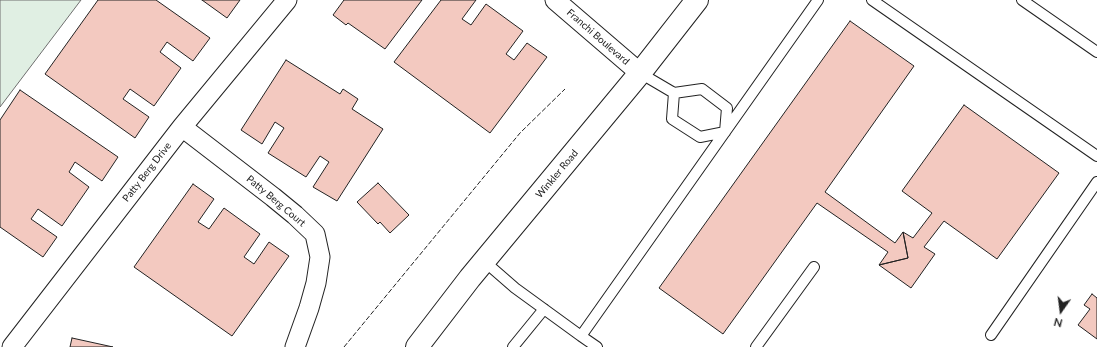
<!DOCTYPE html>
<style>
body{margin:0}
#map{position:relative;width:1097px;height:347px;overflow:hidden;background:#fff;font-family:Lato,sans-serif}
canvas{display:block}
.north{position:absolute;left:1041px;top:291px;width:40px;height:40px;-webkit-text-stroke:3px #fff;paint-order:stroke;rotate:194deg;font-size:11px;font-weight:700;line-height:16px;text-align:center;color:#222}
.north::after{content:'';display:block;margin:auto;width:14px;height:18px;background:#222;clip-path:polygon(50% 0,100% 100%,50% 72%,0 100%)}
</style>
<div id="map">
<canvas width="1097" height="347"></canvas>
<div class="north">N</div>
</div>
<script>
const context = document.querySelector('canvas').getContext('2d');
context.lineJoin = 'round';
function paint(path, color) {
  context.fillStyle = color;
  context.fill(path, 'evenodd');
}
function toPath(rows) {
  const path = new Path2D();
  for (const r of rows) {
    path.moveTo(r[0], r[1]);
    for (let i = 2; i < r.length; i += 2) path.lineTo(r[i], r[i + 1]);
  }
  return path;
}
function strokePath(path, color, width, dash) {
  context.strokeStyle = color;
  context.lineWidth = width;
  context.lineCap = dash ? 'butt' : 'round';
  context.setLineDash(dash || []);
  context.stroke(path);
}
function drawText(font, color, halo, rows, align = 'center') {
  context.font = font + ' Lato,sans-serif';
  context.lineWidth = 3;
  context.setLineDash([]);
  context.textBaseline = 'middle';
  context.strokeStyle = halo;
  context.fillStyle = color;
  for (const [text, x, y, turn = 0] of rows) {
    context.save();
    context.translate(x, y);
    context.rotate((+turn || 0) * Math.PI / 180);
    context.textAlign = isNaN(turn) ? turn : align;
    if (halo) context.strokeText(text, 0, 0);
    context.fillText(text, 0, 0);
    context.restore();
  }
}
const green = toPath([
 [0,0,81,0,0,107,0,0]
]);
const building = toPath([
 [98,0,156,0,210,38,193,61,167,42,160,52,181,68,154,106,130,89,123,99,149,117,135,138,45,74,98,0],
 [202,0,240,0,227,18,202,0],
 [344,0,422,0,385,49,348,23,346,25,333,15,344,0],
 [441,0,476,0,462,19,471,25,486,4,523,31,506,54,514,60,527,43,547,57,490,133,394,62,441,0],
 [850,21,914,66,825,192,895,243,903,232,908,258,879,265,888,252,817,203,723,334,659,288,850,21],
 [286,60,340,94,343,89,358,99,352,109,383,129,337,201,313,187,329,162,320,156,306,177,268,153,284,128,275,122,262,144,241,130,286,60],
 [20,90,118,157,102,181,75,162,69,172,89,187,62,226,38,209,31,219,57,237,43,257,0,227,0,120,20,90],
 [964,105,1059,173,997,259,944,221,924,247,935,254,911,288,879,265,908,258,903,232,913,238,932,213,902,191,964,105],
 [378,183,409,215,390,233,380,222,378,224,357,202,378,183],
 [193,184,214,199,198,222,209,229,224,208,260,234,244,257,254,264,269,242,289,256,232,336,134,267,193,184],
 [1092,294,1097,298,1097,339,1078,325,1090,309,1084,305,1092,294],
 [72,338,113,347,70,347,72,338]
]);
const service = toPath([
 [872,0,1097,156],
 [1022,0,1097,52],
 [640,73,674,93,702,89,727,108,725,132,700,137,672,119,674,93],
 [484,261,515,288,581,336,818,0],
 [991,335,1097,182],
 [581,336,597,347],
 [513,347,544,309],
 [756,347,814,267]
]);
const minor = toPath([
 [555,0,640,73],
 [182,127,273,197,295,215,315,234,320,257,316,283,309,308,295,347],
 [12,347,182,127,287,0]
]);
const tertiary = toPath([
 [417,347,470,278,640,73,697,0]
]);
const fence = toPath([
 [344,347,520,133,565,89]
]);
const streetNames = [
 ["Franchi Boulevard",598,37,41],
 ["Patty Berg Drive",147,172,-52],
 ["Winkler Road",557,174,-50],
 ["Patty Berg Court",276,201,40]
];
paint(green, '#e0efe3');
strokePath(green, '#6f6f6f', 1);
paint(building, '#f3c9c0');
strokePath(building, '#222', 1);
strokePath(service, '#222', 12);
strokePath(minor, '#222', 21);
strokePath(tertiary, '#222', 24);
strokePath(service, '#fff', 10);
strokePath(minor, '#fff', 19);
strokePath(tertiary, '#fff', 22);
strokePath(fence, '#222', 1, [5, 2]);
drawText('10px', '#222', '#fff', streetNames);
</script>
